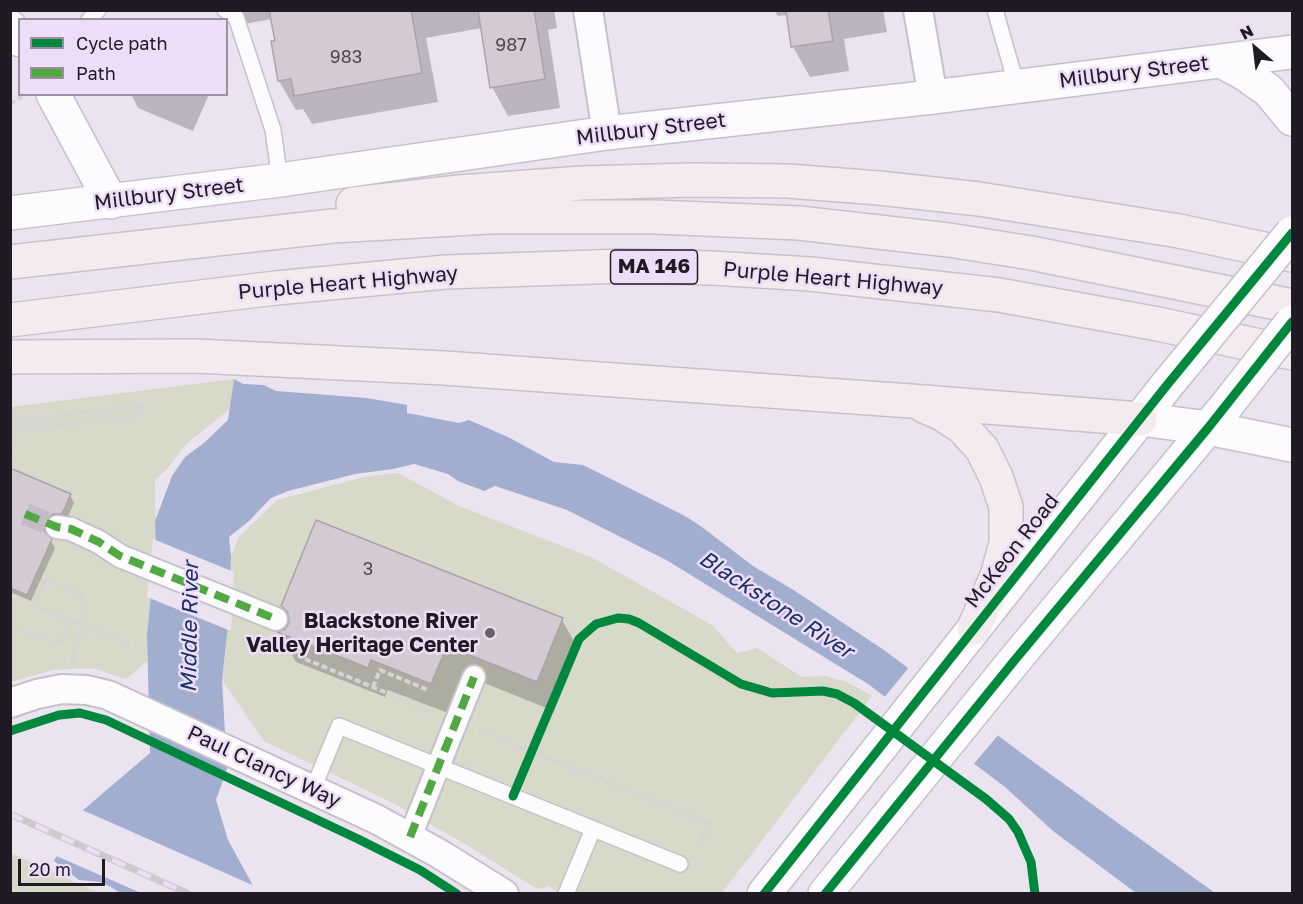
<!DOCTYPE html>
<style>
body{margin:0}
#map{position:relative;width:1303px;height:904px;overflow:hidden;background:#ece3f1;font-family:"Golos Text",sans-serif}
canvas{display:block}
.frame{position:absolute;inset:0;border:12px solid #1f1a23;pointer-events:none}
.legend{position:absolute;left:18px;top:18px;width:210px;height:78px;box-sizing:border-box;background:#edddf7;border:2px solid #9b8fa2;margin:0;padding:8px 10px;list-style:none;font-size:18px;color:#1f1a23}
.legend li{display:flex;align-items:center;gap:12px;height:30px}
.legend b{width:30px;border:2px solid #9b8fa2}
.north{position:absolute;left:1225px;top:18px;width:60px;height:60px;-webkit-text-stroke:4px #edddf7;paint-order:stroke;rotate:332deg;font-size:16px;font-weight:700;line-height:24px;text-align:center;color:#1f1a23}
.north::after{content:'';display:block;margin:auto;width:21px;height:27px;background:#1f1a23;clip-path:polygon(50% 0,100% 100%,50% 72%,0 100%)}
.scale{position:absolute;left:18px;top:859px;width:87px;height:27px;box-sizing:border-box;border:3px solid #1f1a23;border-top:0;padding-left:8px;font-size:18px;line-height:21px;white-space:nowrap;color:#1f1a23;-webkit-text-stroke:4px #edddf7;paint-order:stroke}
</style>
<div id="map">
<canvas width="1303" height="904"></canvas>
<div class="frame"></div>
<ul class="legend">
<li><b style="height:8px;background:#00873e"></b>Cycle path</li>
<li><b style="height:8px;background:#52a943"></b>Path</li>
</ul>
<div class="north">N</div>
<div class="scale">20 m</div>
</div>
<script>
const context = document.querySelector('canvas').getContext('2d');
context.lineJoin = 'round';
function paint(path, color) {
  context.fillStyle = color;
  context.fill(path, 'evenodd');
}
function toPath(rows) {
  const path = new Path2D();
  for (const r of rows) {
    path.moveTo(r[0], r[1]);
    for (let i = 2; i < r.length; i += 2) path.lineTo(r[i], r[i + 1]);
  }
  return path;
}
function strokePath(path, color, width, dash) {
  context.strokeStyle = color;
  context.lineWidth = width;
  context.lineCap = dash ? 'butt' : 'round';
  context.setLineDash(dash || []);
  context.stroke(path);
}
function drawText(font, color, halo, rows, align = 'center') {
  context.font = font + ' "Golos Text",sans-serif';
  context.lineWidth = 5;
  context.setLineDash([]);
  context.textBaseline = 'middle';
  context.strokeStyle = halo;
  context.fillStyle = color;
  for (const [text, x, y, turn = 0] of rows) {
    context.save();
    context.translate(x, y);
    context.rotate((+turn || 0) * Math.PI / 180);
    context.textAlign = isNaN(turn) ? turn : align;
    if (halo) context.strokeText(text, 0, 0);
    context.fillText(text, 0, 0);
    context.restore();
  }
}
const green = toPath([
 [234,379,230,409,185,445,167,469,155,480,156,546,147,634,147,661,126,679,95,669,74,669,53,670,11,682,10,407],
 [398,473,459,506,593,558,712,625,737,653,757,648,802,677,825,676,847,682,872,696,722,893,559,894,549,886,537,889,470,847,395,804,264,741,222,680,229,616,231,556,238,538,277,500,368,476],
 [11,853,99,893,11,893]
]);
const water = toPath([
 [234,379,243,384,264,385,276,391,367,398,407,405,407,413,459,423,469,420,508,437,554,462,583,465,685,516,702,527,753,566,792,589,884,650,1028,758,1215,893,1136,893,1053,831,1005,787,868,684,668,561,567,510,495,486,484,491,458,481,448,474,414,464,393,469,355,474,288,491,271,498,249,521,229,537,231,556,229,616,222,680,227,769,216,800,228,840,257,893,120,893,111,887,101,882,79,880,54,861,82,811,150,753,147,634,156,546,155,521,172,476,185,457,204,443,228,420]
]);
const pier = toPath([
 [153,539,234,572,231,631,147,597],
 [910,666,1000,733,972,766,883,699],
 [80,809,257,887,260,894,141,893,54,855]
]);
const shadow = toPath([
 [223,10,554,10,557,28,548,30,560,108,508,116,492,87,482,28,426,38,438,102,312,124,303,109,296,110,279,81,272,43,277,42,272,19,233,26],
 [774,10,883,10,887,32,844,39,849,71,810,77,793,47,788,15,778,16],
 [131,94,206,94,208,97,193,131,138,108],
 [10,469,70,495,74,503,66,521,50,527,47,534,55,548,31,601,10,592],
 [283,606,562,620,579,650,554,711,464,675,448,713,388,690,385,697,296,662,280,633,286,630,291,620]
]);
const building = toPath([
 [269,10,411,10,422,73,294,96,291,79,278,81,271,41,275,41,269,10],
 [478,10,534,10,545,79,490,88,478,10],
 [786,10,828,10,833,41,791,47,786,10],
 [10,468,71,494,62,514,53,514,46,519,44,526,44,531,52,539,27,595,10,588,10,468],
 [316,520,563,618,537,682,447,646,431,684,371,660,368,668,277,632,285,629,289,623,289,618,287,611,281,606,316,520]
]);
const pedestrianTunnel = toPath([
 [25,514,57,527]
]);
const path = toPath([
 [10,104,22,96],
 [10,422,142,405,143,415,10,432],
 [10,442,13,469],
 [71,621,34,606,45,579,79,594,86,604,79,624],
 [10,626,60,644,71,621,129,643],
 [305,659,433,712],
 [73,663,74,645,84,626],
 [373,687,380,670,428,690],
 [479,730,709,824,698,851]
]);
const service = toPath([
 [225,10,236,17,273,130,280,180],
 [995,10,1017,87],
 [89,20,98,10],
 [313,789,339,726,680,864],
 [566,894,593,829]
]);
const pedestrian = toPath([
 [57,527,71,529,99,542,120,556,276,619],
 [410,837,474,677]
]);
const minor = toPath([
 [588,10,607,133],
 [918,10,933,97],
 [10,703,37,694,62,689,87,690,108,695,376,819,438,853,504,894]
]);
const tertiary = toPath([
 [10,27,20,40],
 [53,94,111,202],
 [1140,419,1208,428,1292,445]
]);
const secondary = toPath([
 [1221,61,1245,74,1269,91,1292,119],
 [10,213,280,180,607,133,933,97,1292,52],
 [764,894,1167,385],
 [825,894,1014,661,1227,405]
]);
const motorway = toPath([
 [353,204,459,192,582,183,692,180,788,181,879,188,979,199,1179,231,1292,255],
 [10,262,333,226,490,217,655,217,799,223,949,240,1031,253,1292,306],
 [10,320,276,288,446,272,622,266,712,268,810,274,999,295,1158,324,1292,353],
 [10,357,195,356,444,368,911,401,1140,419],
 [924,406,942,414,962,427,982,449,996,477,1006,507,1006,543,997,576,974,628]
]);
const rail = toPath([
 [10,814,189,894]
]);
const secondaryBridge = toPath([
 [1167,385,1292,233],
 [1227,405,1292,322]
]);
const quiet = toPath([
 [25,514,57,527,71,529,99,542,120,556,276,619],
 [410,837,474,677]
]);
const cycleway = toPath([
 [10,731,59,715,80,713,106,720,358,839,420,870,457,894],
 [513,796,579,639,596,624,618,618,629,619,639,623,741,684,772,693,823,691,837,694,854,703,986,799,1009,819,1018,832,1031,862,1035,894],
 [764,894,1167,385,1292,233],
 [825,894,1014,661,1208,428,1292,322]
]);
const markers = [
 [490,633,6,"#67606b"]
];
const numberNames = [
 ["987",511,45],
 ["983",346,57],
 ["3",368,569]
];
const shields = [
 [654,267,87]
];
const shieldNames = [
 ["MA 146",654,267]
];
const streetNames = [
 ["Millbury Street",1134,72,-7],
 ["Millbury Street",651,129,-7],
 ["Millbury Street",169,194,-7],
 ["Purple Heart Highway",833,279,5],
 ["Purple Heart Highway",348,283,-5],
 ["McKeon Road",1012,551,-52],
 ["Paul Clancy Way",264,767,25]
];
const poiNames = [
 ["Blackstone River",478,621],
 ["Valley Heritage Center",478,645]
];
const waterNames = [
 ["Blackstone River",776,605,33],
 ["Middle River",190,627,-89]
];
paint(green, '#d7d9c9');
paint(water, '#a1aed0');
paint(pier, '#ece3f1');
paint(shadow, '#0003');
paint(building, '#d4cad4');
strokePath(building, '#aba2ab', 1.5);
strokePath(pedestrianTunnel, '#c3bbc8', 22, [22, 11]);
strokePath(service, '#c6c0ca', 18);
strokePath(pedestrian, '#c6c0ca', 26);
strokePath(minor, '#c6c0ca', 32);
strokePath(tertiary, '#c6c0ca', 36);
strokePath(secondary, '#c6c0ca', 36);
strokePath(motorway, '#c7c2ca', 36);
strokePath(path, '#d5d3d7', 4, [6, 3]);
strokePath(service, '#fcfbfd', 15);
strokePath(pedestrian, '#fcfbfd', 22);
strokePath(minor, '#fcfbfd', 28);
strokePath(tertiary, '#fcfbfd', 33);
strokePath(secondary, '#fcfbfd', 33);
strokePath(motorway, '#f3ebee', 33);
strokePath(rail, '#cdcace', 7);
strokePath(rail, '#edddf7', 4.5, [14]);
strokePath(secondaryBridge, '#c6c0ca', 36, []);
strokePath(secondaryBridge, '#fcfbfd', 33);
strokePath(quiet, '#52a943', 8, [15, 8]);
strokePath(cycleway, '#00873e', 9);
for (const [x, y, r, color] of markers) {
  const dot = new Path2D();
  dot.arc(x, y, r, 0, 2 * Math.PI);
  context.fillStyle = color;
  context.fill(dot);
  strokePath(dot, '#edddf7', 2);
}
drawText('18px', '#4c464f', null, numberNames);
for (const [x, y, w] of shields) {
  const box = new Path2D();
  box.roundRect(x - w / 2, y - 17, w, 34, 4.5);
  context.fillStyle = '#edddf7';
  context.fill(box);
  strokePath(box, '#1f1a23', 1.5);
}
drawText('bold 20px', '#1f1a23', null, shieldNames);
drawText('21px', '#1f1a23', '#edddf7', streetNames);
drawText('bold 21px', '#1f1a23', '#edddf7', poiNames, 'right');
drawText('italic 22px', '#193267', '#edddf7', waterNames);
</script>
